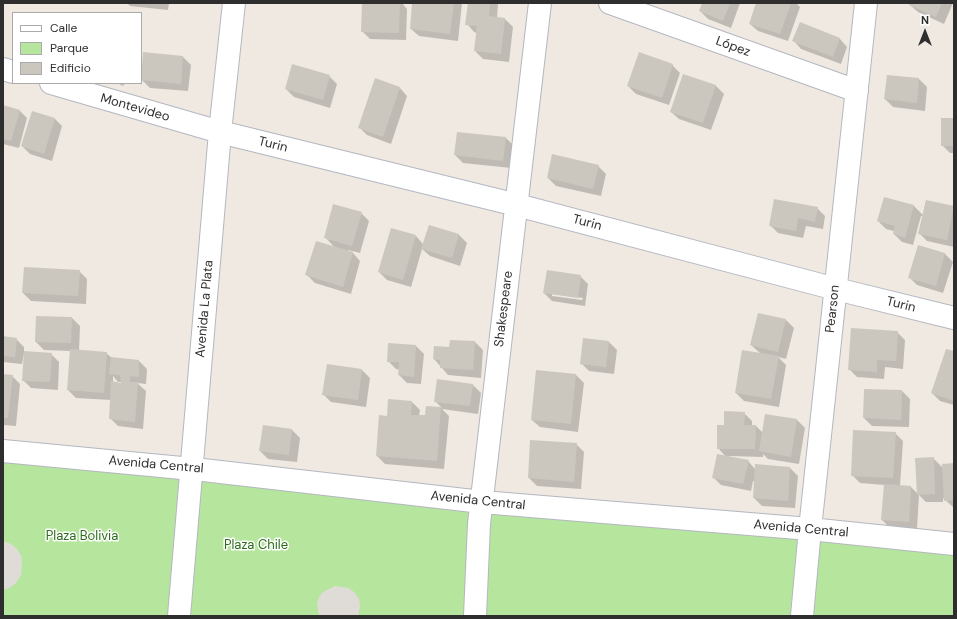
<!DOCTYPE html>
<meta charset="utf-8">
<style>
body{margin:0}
#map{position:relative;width:957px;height:619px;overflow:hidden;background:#efe9e1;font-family:"DM Sans",sans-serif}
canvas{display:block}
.frame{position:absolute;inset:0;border:4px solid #2e2e2e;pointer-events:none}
.legend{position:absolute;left:12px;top:12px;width:130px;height:72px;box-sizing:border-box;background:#fff;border:1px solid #ababab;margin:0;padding:5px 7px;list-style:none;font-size:12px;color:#2e2e2e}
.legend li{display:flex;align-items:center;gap:8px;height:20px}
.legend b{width:20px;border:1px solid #ababab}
.north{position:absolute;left:905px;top:12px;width:40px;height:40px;-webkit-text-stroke:3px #fff;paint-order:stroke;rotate:0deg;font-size:11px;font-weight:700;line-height:16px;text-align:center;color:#2e2e2e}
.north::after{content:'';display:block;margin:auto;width:14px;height:18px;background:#2e2e2e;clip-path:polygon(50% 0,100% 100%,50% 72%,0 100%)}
</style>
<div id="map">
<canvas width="957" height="619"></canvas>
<div class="frame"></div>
<ul class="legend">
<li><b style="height:5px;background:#fff"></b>Calle</li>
<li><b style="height:11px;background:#b6e59e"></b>Parque</li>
<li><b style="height:11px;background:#cbc7bf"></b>Edificio</li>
</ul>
<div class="north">N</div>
</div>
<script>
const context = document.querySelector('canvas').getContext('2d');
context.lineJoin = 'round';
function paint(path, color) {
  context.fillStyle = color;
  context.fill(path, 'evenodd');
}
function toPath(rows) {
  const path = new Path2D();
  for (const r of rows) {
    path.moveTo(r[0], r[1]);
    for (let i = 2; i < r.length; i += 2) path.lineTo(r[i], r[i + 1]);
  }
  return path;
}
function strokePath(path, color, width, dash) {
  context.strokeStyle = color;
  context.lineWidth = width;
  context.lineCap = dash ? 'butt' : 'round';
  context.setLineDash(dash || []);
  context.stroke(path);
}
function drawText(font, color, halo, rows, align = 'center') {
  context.font = font + ' "DM Sans",sans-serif';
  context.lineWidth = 3;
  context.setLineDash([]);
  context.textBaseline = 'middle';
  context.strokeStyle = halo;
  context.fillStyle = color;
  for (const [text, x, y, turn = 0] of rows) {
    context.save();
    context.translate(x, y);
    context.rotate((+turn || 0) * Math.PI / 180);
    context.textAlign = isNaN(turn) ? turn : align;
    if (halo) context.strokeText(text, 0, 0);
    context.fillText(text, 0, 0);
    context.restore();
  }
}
const green = toPath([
 [3,450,954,544,954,616,3,616]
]);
const plaza = toPath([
 [3,541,11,544,17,549,21,555,22,562,21,575,16,583,9,588,3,590],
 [335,586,349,588,355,593,359,599,360,606,358,616,319,616,317,604,319,597,323,592]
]);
const shadow = toPath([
 [127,3,169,3,168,10,130,6],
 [363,3,402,3,407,9,406,40,370,39,362,31],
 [413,3,462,3,458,41,419,36,411,29],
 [469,3,498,4,497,18,505,19,513,27,509,62,483,59,475,51,477,33,474,32,467,24],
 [703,3,740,3,731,28,708,19,700,11],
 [757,3,796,3,800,7,788,41,758,31,750,24],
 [910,3,953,3,944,24,918,12,910,5],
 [800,24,840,39,847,47,841,64,801,49,794,41],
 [183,57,191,65,188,91,150,88,142,80],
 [672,65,680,73,669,105,636,94,628,86],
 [683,75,716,86,724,94,711,130,679,119,671,112],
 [329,76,337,84,330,108,294,97,286,89],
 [888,76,919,79,927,87,925,111,893,107,885,99],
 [117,83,125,83,123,86],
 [400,88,407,96,391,144,367,135,359,127],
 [3,106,19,110,27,118,19,148,3,144],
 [54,118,62,126,52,161,30,154,22,146],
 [954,119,954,153,950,153,942,145],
 [506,138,514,146,511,168,463,163,455,155],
 [598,166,606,174,601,196,556,186,548,178],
 [885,198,914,206,923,215,926,201,954,207,954,247,927,241,919,233,923,216,921,216,913,245,902,242,894,234,894,231,886,229,878,221],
 [817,208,825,216,823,229,806,226,803,238,778,233,770,225],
 [361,213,369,221,360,253,348,250,347,252,353,253,360,261,351,294,315,283,307,275,335,248,325,237],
 [429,226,459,235,467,243,460,266,430,256,422,249,411,287,387,280,379,272,416,236,423,244],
 [919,246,945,254,953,262,943,293,917,285,909,277],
 [79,271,87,279,86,304,31,301,23,293],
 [580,276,588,284,585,306,552,301,544,293],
 [552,294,583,298,582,300,552,296],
 [72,318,80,326,79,351,106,353,112,358,139,361,147,369,146,384,137,383,146,391,143,429,118,426,110,418,111,400,76,398,68,390,71,351,44,350,36,342],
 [113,376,118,382,122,382,122,384,113,382],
 [786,320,794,328,786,359,778,357,786,365,779,407,744,401,736,393,761,354,751,345],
 [897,332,905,340,903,369,885,367,884,379,857,377,849,369],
 [3,337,16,339,24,347,24,352,51,354,59,362,58,390,31,388,23,380,25,353,24,353,22,364,3,362],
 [475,342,483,350,481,378,448,375,434,359,450,348],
 [609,342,617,350,614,374,589,371,581,363],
 [416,346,424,354,421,384,407,383,399,375,400,370,396,369,388,361],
 [954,352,954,405,940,401,932,393],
 [328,365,362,370,370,378,366,407,331,402,323,394],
 [537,371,576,375,584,383,578,432,540,427,532,420],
 [3,375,12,376,20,384,16,426,3,425],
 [473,385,481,393,478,414,442,409,449,416,444,469,385,464,377,456,388,417,412,402,420,410,419,416,426,417,426,407,442,408,435,401],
 [865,390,902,391,910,399,909,427,872,426,864,418],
 [744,413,752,421,752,426,756,426,763,433,766,415,797,420,805,428,799,464,768,459,763,454,763,457,729,456,729,457,748,461,755,469,790,468,798,476,795,508,762,506,754,498,755,481,753,481,751,491,721,485,713,477,726,457,718,448,725,426],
 [292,430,300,438,297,462,268,459,260,451],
 [895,433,903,441,900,486,911,487,918,494,933,458,943,468,954,464,954,508,943,498,943,502,926,502,919,495,917,529,890,528,882,520,885,485,860,483,852,475],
 [576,444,584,452,581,489,537,486,529,478]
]);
const building = toPath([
 [362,3,400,3,399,33,361,32],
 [412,3,454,3,450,34,410,29],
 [468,3,490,3,489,16,505,18,501,54,474,51,477,26,465,25],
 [702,3,730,3,723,21,699,11],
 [756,3,791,3,780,34,749,24],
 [909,3,942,3,936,17,909,5],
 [800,22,840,38,833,57,792,41],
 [143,52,183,56,181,84,141,80],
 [639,52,673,64,662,98,627,86],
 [292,64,330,75,323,100,285,89],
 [683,74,716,85,703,123,670,112],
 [887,75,919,78,917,103,884,99],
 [375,78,400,87,383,137,358,128],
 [3,105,20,110,11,141,3,139],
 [32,111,55,118,44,154,21,146],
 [941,118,954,118,954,146,941,146],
 [457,132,506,137,503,161,454,155],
 [552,154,599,165,593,189,547,178],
 [884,197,914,205,905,238,893,234,895,226,877,221],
 [774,199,818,207,815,222,798,218,796,231,769,226],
 [926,200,954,206,947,240,918,234],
 [333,204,362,212,352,246,324,238],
 [429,225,459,234,452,258,421,249],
 [391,228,416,235,403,280,378,272],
 [316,241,353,252,343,287,305,275],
 [918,245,945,253,936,286,908,278],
 [24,267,80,270,78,296,22,293],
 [547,270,581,275,578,298,543,293],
 [758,313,786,319,778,352,750,345],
 [36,316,72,317,71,343,35,342],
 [851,328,898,331,896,361,877,360,877,372,848,370],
 [3,336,17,338,15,357,3,356],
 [583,338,609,341,606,367,580,364],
 [450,340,475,341,473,370,440,368,440,360,433,359,434,346,449,347],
 [388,343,416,345,414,377,398,375,399,362,387,362],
 [70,349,107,352,104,393,67,390],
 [946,349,954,351,954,401,931,393],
 [742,350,779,356,771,399,735,393],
 [24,351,52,353,50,382,22,381],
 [111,357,139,360,139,377,130,376,130,382,138,382,135,422,109,419,111,381,121,383,120,375,109,374],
 [327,364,362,369,358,400,322,395],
 [536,370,576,374,571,424,531,420],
 [3,374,13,375,8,418,3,418],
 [437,379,473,384,470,406,434,402],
 [864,389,902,390,901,420,863,418],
 [388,399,412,401,411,415,425,415,426,406,441,407,437,461,376,456,379,415,387,416],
 [724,411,745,412,744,425,756,425,755,449,717,449,717,425,724,425],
 [765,414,797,419,791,457,759,451],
 [263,425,292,429,289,455,259,451],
 [853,430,896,432,893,478,851,476],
 [530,440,577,443,574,482,528,478],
 [717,454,749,460,743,484,712,478],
 [934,457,935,494,917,495,915,458],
 [954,463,954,500,944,501,942,464],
 [755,464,790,467,788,501,753,498],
 [884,484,911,486,909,522,881,520]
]);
const street = toPath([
 [610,3,857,91],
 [3,69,13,72],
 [51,83,220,132,517,205,836,289,954,318],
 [3,451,203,470,482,502,810,529,954,544],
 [475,616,479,524,540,3],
 [802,616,810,529,866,3]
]);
const secondary = toPath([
 [179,616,220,132,234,3]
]);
const streetNames = [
 ["López",733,47,20],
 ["Montevideo",135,108,16],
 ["Turin",273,145,14],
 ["Turin",587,223,15],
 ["Turin",901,305,14],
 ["Avenida La Plata",205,309,-85],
 ["Shakespeare",504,309,-83],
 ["Pearson",833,309,-84],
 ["Avenida Central",156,465,5],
 ["Avenida Central",478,501,6],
 ["Avenida Central",801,529,5]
];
const parkNames = [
 ["Plaza Bolivia",82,537],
 ["Plaza Chile",256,546]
];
paint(green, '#b6e59e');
paint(plaza, '#dfdcd8');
paint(shadow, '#0003');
paint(building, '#cbc7bf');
strokePath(street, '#b4b7c1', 24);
strokePath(secondary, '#b4b7c1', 24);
strokePath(street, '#fff', 22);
strokePath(secondary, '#fff', 22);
drawText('13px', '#2e2e2e', '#fff', streetNames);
drawText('13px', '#2c6e1b', '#fff', parkNames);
</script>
